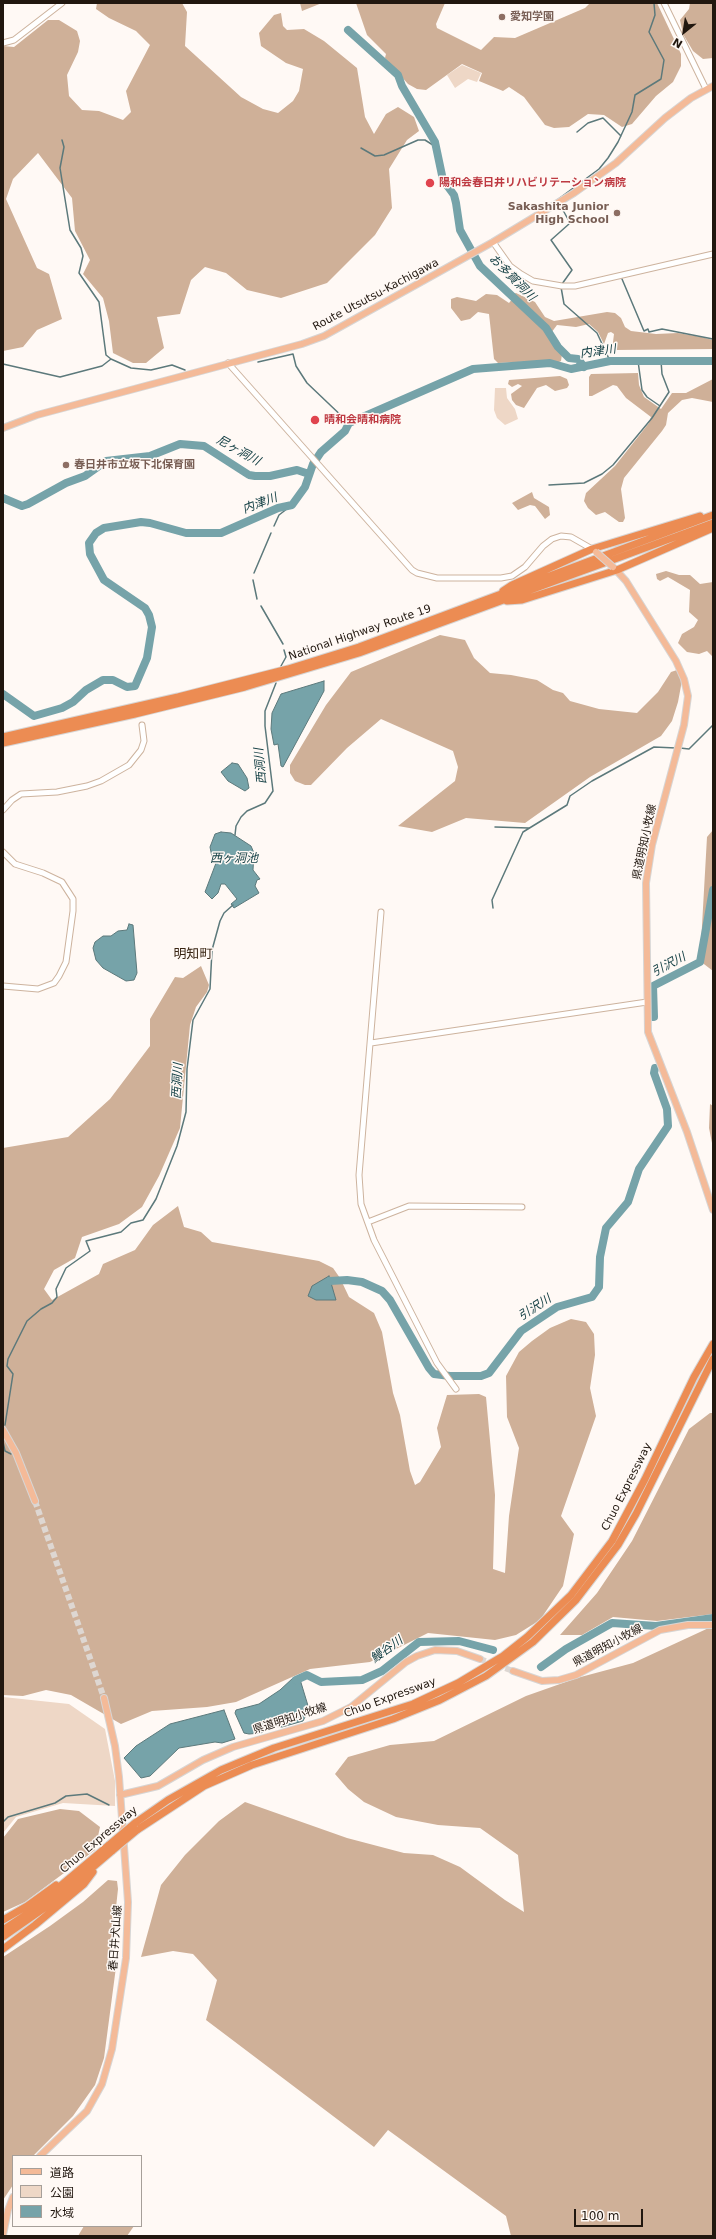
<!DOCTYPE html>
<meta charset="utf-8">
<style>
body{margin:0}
#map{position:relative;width:716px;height:2239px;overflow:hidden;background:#fff9f5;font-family:"DejaVu Sans","Noto Sans JP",sans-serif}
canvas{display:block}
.frame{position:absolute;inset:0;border:4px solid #21170f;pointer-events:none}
.legend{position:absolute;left:12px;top:2155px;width:130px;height:72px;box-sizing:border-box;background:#fff9f5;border:1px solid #a69f99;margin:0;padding:5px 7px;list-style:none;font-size:12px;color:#21170f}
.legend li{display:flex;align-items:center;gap:8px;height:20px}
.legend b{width:20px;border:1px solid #a69f99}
.north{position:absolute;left:664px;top:12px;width:40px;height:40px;-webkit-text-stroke:3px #fff9f5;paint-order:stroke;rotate:210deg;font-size:11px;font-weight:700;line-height:16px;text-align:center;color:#21170f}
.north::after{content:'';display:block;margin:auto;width:14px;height:18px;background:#21170f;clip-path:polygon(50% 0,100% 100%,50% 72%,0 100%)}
.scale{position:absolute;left:574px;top:2209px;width:69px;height:18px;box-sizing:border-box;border:2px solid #21170f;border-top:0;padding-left:5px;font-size:12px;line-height:14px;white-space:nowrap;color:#21170f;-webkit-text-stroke:3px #fff9f5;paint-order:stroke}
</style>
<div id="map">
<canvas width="716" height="2239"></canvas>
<div class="frame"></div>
<ul class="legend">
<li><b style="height:5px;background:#f4ba98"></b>道路</li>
<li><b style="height:11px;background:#eed7c6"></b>公園</li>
<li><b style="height:11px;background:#76a3a9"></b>水域</li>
</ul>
<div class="north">N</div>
<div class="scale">100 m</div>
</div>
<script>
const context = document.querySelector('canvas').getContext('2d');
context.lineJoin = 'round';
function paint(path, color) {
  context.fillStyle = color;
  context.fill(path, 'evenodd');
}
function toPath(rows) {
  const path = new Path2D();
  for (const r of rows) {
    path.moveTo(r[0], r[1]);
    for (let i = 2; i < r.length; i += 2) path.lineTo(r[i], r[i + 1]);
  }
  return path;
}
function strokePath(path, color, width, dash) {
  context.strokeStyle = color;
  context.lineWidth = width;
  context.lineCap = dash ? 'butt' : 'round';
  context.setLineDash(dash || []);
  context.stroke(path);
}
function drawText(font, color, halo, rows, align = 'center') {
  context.font = font + ' "DejaVu Sans","Noto Sans JP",sans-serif';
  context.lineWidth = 3;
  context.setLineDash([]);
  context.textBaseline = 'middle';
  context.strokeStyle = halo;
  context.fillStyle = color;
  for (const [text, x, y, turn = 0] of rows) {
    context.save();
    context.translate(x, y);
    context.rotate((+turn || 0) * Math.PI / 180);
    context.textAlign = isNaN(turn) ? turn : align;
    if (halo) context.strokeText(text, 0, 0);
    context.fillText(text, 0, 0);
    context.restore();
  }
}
const green = toPath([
 [462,65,481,73,477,82,468,79,455,88,447,75],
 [495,388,506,388,507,398,515,409,518,419,505,425,497,418,494,410],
 [3,1697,69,1704,105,1729,115,1781,115,1806,63,1803,16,1817,3,1833]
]);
const forest = toPath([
 [97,3,182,3,187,12,185,46,241,97,263,109,278,113,293,101,299,91,303,69,286,63,261,46,259,33,274,15,281,13,283,26,287,30,304,29,324,41,357,68,365,117,374,134,386,114,398,107,414,117,419,131,407,140,389,169,392,208,375,235,327,283,281,298,247,290,226,273,205,267,191,280,180,314,157,317,164,348,146,363,133,363,113,353,109,321,103,298,83,274,90,260,75,231,72,198,38,153,13,179,6,199,37,268,49,274,62,319,37,330,23,347,3,351,3,46,14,47,48,20,59,20,77,31,80,41,78,52,67,75,69,96,82,110,99,111,123,120,131,112,126,91,150,45,136,31,109,18,96,9],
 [300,3,322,3,302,11],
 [356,3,445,3,436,24,437,28,481,50,494,37,515,38,585,8,590,3,657,3,681,54,681,66,673,82,656,96,632,124,622,127,604,115,588,114,569,127,554,128,545,125,524,97,509,87,503,91,479,81,482,73,462,64,426,90,417,89,408,84,385,58,386,54,367,35],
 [690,3,713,3,713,58,703,59,693,51,683,34,680,20,689,9],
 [516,293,535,302,545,317,554,321,607,312,615,313,621,318,625,327,631,331,656,334,678,333,701,337,713,340,713,349,615,350,613,342,614,334,611,332,608,333,604,344,598,332,589,324,576,327,557,325,548,337,562,354,561,361,557,363,538,361,498,363,494,359,489,314,478,312,470,319,461,321,451,308,451,299,457,297,476,301,486,294,497,295,509,303,513,298,513,294],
 [638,373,639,385,644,397,661,409,672,393,686,393,713,379,713,402,692,398,682,400,668,413,666,425,662,431,624,478,621,489,625,518,623,522,619,522,605,512,596,515,588,508,584,501,586,493,615,466,649,423,651,417,626,398,617,386,613,385,592,396,589,396,589,377,591,374],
 [560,376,567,379,569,385,567,388,555,391,546,385,537,388,524,408,516,405,512,400,511,394,522,386,518,384,512,387,508,384,509,380],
 [532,492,534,498,549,507,550,515,545,519,535,506,530,505,518,510,512,503],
 [666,571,679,575,690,575,700,584,713,582,713,657,707,651,699,654,687,652,678,643,682,634,694,627,698,620,689,612,690,590,668,577,660,581,657,579,656,574],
 [440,635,465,640,474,658,490,673,511,675,537,680,553,690,563,693,570,701,599,709,637,713,658,692,671,672,677,670,683,675,678,702,672,721,661,736,590,777,525,823,466,818,432,832,398,826,455,781,458,767,453,751,381,719,347,748,311,785,305,785,295,781,290,773,290,765,326,705,351,672],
 [713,830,713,971,700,961,707,837],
 [201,966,209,985,207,992,196,1007,190,1025,180,1128,159,1176,142,1207,119,1224,82,1237,75,1258,54,1270,44,1289,52,1300,99,1274,103,1264,135,1250,153,1225,178,1206,184,1227,201,1232,212,1242,319,1261,333,1268,340,1278,349,1297,374,1313,382,1332,393,1393,400,1415,410,1471,415,1485,420,1482,441,1447,437,1428,447,1395,479,1394,486,1397,495,1495,493,1569,505,1573,509,1516,519,1448,507,1417,506,1376,519,1352,532,1341,550,1328,571,1319,586,1322,594,1334,595,1355,590,1388,596,1416,561,1516,574,1534,563,1586,540,1620,516,1635,495,1640,428,1633,370,1662,310,1669,236,1702,207,1707,152,1711,121,1724,71,1695,46,1690,23,1696,3,1695,3,1148,68,1137,110,1099,150,1046,150,1019,175,977,183,978],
 [710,1104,713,1106,713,1148,709,1128],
 [710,1413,713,1413,713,1614,657,1621,613,1617,582,1635,560,1635,597,1593,632,1541,689,1429],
 [713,1626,713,2236,511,2236,506,2216,388,2130,374,2147,206,2020,217,1980,193,1954,173,1951,141,1957,161,1885,185,1855,219,1821,245,1802,347,1838,404,1853,433,1855,460,1867,505,1900,524,1912,518,1855,480,1828,438,1825,396,1817,364,1802,348,1789,335,1774,348,1757,390,1745,434,1741,526,1696,577,1678,633,1663],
 [60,1809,79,1811,100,1827,95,1850,25,1902,3,1912,3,1838,18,1819],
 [108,1880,117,1881,118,1889,112,1944,116,1967,104,2058,95,2085,73,2116,33,2156,13,2156,13,2185,3,2200,3,1957,50,1926,83,1902],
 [84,2226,134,2226,127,2236,78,2236]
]);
const water = toPath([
 [324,681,324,691,283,767,281,766,278,744,274,745,271,729,272,713,281,694,324,681],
 [232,763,238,764,247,778,249,788,245,791,228,781,221,772,232,763],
 [221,832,231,833,251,846,254,853,253,870,260,879,257,880,255,886,259,893,234,908,231,904,237,899,225,884,221,884,218,893,212,899,205,892,216,863,213,862,210,847,215,834,221,832],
 [129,924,133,925,137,973,134,980,126,981,103,968,96,960,93,948,95,942,103,936,111,936,118,931,127,930,129,924],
 [329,1276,336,1300,316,1300,308,1296,312,1286,329,1276],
 [299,1676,309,1709,303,1721,282,1727,271,1726,261,1733,249,1734,244,1733,235,1713,236,1710,259,1704,280,1690,293,1678,299,1676],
 [224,1710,235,1739,222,1743,215,1742,179,1748,150,1776,141,1778,124,1758,136,1746,170,1724,224,1710]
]);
const stream = toPath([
 [577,132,588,123,603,118,621,136],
 [62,140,64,147,60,168,70,230,81,248,83,256,79,273,99,302,106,355,111,359],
 [361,148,375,156,384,155,418,140,425,140,436,147],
 [557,200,599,169,608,158,618,142,632,112,635,95,661,79,664,60,649,32,655,15,654,3],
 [559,203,569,221,569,224,551,240,572,270,562,284],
 [622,279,644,331,648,329,649,332,662,329,713,339],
 [561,287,564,304,597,333,610,361],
 [638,361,642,390,647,397,660,406],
 [258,362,293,354,296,366,307,383,349,423],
 [3,364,60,377,102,366,111,359,131,368,151,370,172,365,185,370],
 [549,485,584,483,602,474,613,465,652,418,669,392,662,374,661,361],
 [274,526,279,515,292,505],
 [254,573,271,533],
 [253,580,257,599],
 [261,606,283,644],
 [281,666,286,657,284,650],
 [680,748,689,749,713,725],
 [495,827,529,828],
 [235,835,236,826,241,817,247,811,265,803,273,791,265,726,265,711,276,683],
 [493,908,492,900,523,832,567,805,570,796,592,781,654,747,676,748],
 [5,1425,13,1374,7,1366,8,1359,27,1321,41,1309,52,1303,57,1297,56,1289,66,1268,90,1251,86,1241,121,1232,131,1223,143,1220,156,1199,177,1146,186,1112,187,1069,193,1020,210,989,212,950,220,921,224,913,233,905],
 [3,1442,5,1451,11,1454],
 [3,1822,8,1817,55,1803,66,1796,87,1794,109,1805]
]);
const river = toPath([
 [348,30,398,75,402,86,435,142,443,180,454,195,456,203,460,230,480,266,546,328,558,347,569,358,578,359,584,367],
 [3,498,22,506,28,504,66,483,85,476,106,461,150,456,180,444,204,446,249,475,255,476,270,476,297,470,309,474],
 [3,694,34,716,62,708,73,702,86,690,103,680,113,680,127,687,135,686,147,658,152,627,149,615,145,608,104,580,90,554,89,543,96,533,104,528,141,522,150,523,186,533,221,533,278,508,292,505,305,487,313,464,321,452,345,431,349,423,473,369,550,363,571,369,610,361,713,361],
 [654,1017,653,986,700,962,713,890],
 [330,1281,347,1280,362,1282,382,1291,390,1300,429,1368,434,1374,450,1376,481,1376,489,1373,521,1331,557,1307,592,1297,599,1287,600,1257,606,1228,628,1202,639,1169,668,1126,667,1109,654,1073,655,1068],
 [541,1667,566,1649,612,1623,656,1626,713,1618],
 [296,1680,307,1675,321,1682,362,1680,382,1671,419,1642,459,1641,493,1650]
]);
const majorTunnel = toPath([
 [35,1501,104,1698],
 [480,1659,513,1671]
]);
const minor = toPath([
 [664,3,706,89],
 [3,43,14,40,62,3],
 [493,242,510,266,521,274,533,281,562,286,575,286,713,254],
 [228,363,412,570,417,573,437,578,501,578,512,576,525,567,543,546,552,539,561,536,571,537,592,549],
 [3,810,12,800,21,794,57,792,87,786,101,781,129,765,141,750,144,741,142,725],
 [3,852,15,864,43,873,62,882,73,899,73,911,66,962,59,976,54,983,38,989,3,986],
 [381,912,359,1175,361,1204,374,1240,437,1363,456,1389],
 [371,1043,647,1002],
 [368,1222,409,1206,522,1207]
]);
const major = toPath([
 [3,428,37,415,302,344,324,336,493,242,574,193,616,163,665,118,691,98,713,86],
 [614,568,626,581,676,661,684,679,688,696,684,725,652,845,646,883,648,1032,687,1132,713,1210],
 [3,1430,16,1453,35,1501],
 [513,1671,542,1681,559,1680,576,1675,660,1630,688,1625,713,1625],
 [120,1795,158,1786,203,1760,233,1747,323,1721,351,1707,406,1662,417,1656,435,1650,457,1651,480,1659],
 [40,2156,87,2111,102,2084,112,2049,126,1958,128,1902,119,1777,115,1746,104,1698],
 [3,2235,8,2210,13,2197]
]);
const highway = toPath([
 [503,591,512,585,592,549,700,516],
 [507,601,522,600,617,570,713,528],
 [3,737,178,697,288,669,359,647,713,515],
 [3,743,135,714,245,687,359,653,713,523],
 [135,1823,168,1800,221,1770,274,1748,413,1704,458,1683,503,1656,527,1637,571,1595,612,1541,645,1479,694,1377,713,1344],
 [137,1830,204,1786,252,1765,393,1719,440,1700,486,1676,533,1642,576,1600,618,1545,636,1514,713,1359],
 [3,1920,27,1906,56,1885],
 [3,1930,27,1914,109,1845],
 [3,1937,46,1907,113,1850],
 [3,1949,35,1925,84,1884,93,1872]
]);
const majorBridge = toPath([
 [596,552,613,567]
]);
const highwayBridge = toPath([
 [109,1845,135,1823],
 [113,1850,137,1830]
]);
const markers = [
 [502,17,4,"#8d6e63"],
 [430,183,5,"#e0444e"],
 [617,213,4,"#8d6e63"],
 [315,420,5,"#e0444e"],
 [66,465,4,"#8d6e63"]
];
const educationNames = [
 ["愛知学園",510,17],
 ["Sakashita Junior",609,207,"right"],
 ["High School",609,220,"right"],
 ["春日井市立坂下北保育園",74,465]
];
const healthNames = [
 ["陽和会春日井リハビリテーション病院",439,183],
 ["晴和会晴和病院",324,420]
];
const streetNames = [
 ["Route Utsutsu-Kachigawa",376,295,-28],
 ["National Highway Route 19",360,633,-19],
 ["県道明知小牧線",645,842,-78],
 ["Chuo Expressway",627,1487,-63],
 ["県道明知小牧線",608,1646,-28],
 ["Chuo Expressway",390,1698,-20],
 ["県道明知小牧線",290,1719,-18],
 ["Chuo Expressway",99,1840,-40],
 ["春日井犬山線",116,1938,-86]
];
const waterNames = [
 ["お多賀洞川",512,278,45],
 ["内津川",598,352,-8],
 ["尼ヶ洞川",238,451,29],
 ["内津川",260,504,-21],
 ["西洞川",261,766,-95],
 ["西ヶ洞池",234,859],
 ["引沢川",669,965,-28],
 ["西洞川",178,1081,-87],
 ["引沢川",535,1308,-33],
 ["鰻谷川",387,1650,-36]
];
const quarterNames = [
 ["明知町",193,955]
];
paint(green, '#eed7c6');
paint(forest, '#cfb098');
paint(water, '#76a3a9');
strokePath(water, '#5c797b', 1);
strokePath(stream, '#5c797b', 1.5);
strokePath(river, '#76a3a9', 8);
strokePath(majorTunnel, '#ded7d2', 6, [6, 3]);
strokePath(minor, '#cdb39e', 7);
strokePath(major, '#d7d5d4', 8);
strokePath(highway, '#d7d5d4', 9);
strokePath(minor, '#fff', 5);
strokePath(major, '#f4ba98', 6);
strokePath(highway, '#ec8c53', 7);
strokePath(majorBridge, '#d7d5d4', 8, []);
strokePath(highwayBridge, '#d7d5d4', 9, []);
strokePath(majorBridge, '#f4ba98', 6);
strokePath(highwayBridge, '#ec8c53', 7);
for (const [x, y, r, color] of markers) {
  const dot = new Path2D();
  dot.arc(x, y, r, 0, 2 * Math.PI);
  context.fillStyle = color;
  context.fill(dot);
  strokePath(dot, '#fff9f5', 1.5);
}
drawText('bold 11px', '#785e54', '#fff9f5', educationNames, 'left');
drawText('bold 11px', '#be3a42', '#fff9f5', healthNames, 'left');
drawText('11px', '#21170f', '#fff9f5', streetNames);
drawText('italic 12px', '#154045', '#fff9f5', waterNames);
drawText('13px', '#392513', '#fff9f5', quarterNames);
</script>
